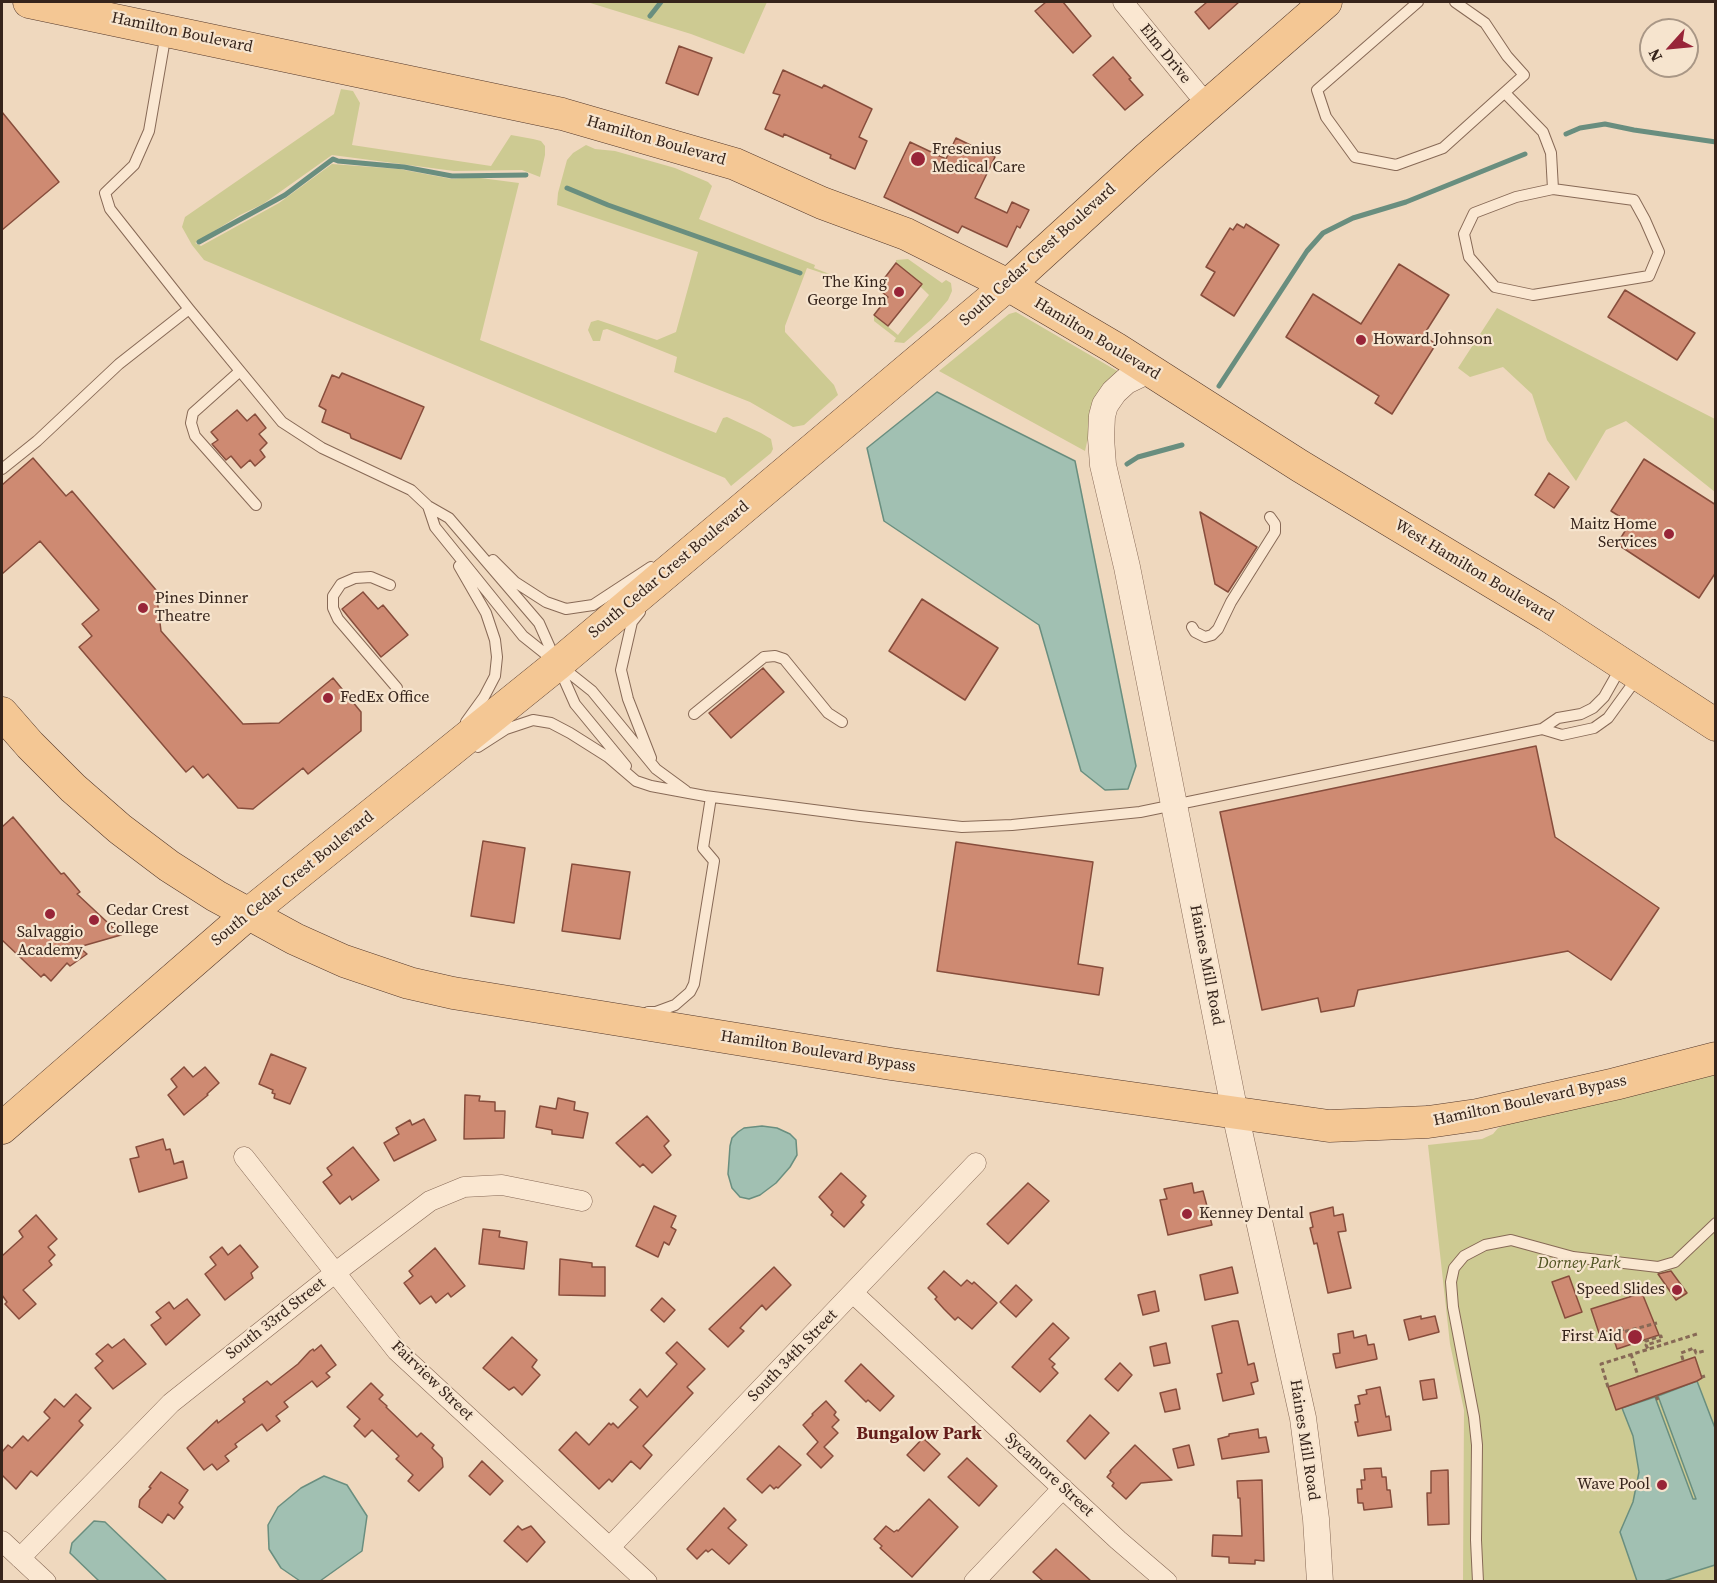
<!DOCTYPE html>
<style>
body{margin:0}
#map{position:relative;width:1717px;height:1583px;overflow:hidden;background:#efd8be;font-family:"Source Serif 4",serif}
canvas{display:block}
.frame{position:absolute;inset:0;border:3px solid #36241b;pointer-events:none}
.north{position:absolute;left:1639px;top:18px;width:60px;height:60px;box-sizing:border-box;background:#f6e4ce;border:2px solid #a99786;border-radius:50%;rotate:243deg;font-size:16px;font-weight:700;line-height:24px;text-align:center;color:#36241b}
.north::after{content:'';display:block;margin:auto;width:21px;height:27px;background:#982538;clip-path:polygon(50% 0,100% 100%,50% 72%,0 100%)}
</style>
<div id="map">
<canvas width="1717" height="1583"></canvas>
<div class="frame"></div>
<div class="north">N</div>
</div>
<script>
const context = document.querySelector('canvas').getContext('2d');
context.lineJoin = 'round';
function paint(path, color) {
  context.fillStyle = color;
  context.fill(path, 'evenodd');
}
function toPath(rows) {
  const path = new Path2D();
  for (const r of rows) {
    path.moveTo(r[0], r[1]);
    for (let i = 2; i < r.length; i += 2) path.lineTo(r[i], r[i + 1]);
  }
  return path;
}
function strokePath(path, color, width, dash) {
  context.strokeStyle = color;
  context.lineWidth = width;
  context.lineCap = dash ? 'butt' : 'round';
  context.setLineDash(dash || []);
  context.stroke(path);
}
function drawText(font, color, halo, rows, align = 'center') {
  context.font = font + ' "Source Serif 4",serif';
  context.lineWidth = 4.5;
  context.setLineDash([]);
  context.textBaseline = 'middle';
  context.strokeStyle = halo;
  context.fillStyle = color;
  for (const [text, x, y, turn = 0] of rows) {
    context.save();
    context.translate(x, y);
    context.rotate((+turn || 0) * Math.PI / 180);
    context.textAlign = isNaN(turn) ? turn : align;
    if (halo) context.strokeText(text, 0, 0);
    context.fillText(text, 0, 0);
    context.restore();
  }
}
const green = toPath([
 [587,2,767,2,744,54,691,34],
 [341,89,353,91,360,103,352,145,491,166,511,135,533,139,541,141,545,146,545,155,540,177,522,170,454,171,332,155,263,204,240,215,195,243,201,246,279,203,332,164,399,169,452,179,473,177,519,183,480,340,716,433,723,418,727,417,761,433,771,439,773,449,771,453,731,486,725,478,204,260,192,245,182,227,185,217,334,114],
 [586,145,595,149,615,151,675,168,708,182,712,186,699,219,815,265,814,268,858,285,807,268,785,326,785,332,834,385,838,395,804,425,793,427,750,402,674,372,677,357,607,329,603,330,600,341,593,341,588,330,591,322,598,320,657,340,676,332,698,252,557,205,558,193,567,160,573,153],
 [908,259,942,283,946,280,951,283,952,291,948,300,931,320,904,343,894,342,896,338,874,321,874,315,898,335,929,295,896,263,896,260],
 [1497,308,1715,419,1715,492,1626,421,1606,430,1576,481,1547,440,1532,394,1503,367,1470,377,1458,368],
 [1016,312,1119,372,1087,442,1085,451,939,371,1009,314],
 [1715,1074,1715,1581,1463,1581,1464,1410,1450,1344,1428,1145,1482,1139,1493,1134,1498,1128,1505,1125]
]);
const water = toPath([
 [937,392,1075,461,1136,766,1128,789,1105,790,1081,771,1039,625,884,521,867,448,937,392],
 [762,1126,777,1128,790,1134,796,1140,797,1155,790,1167,776,1183,760,1195,749,1199,740,1197,732,1188,728,1174,730,1146,732,1138,738,1132,744,1128,762,1126],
 [1697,1381,1715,1428,1715,1565,1664,1581,1637,1581,1620,1532,1633,1502,1639,1472,1633,1436,1622,1408,1655,1397,1693,1499,1696,1499,1658,1396,1697,1381],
 [324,1476,347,1485,367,1516,362,1551,320,1581,300,1581,281,1568,269,1549,268,1525,278,1507,301,1488,324,1476],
 [94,1521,105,1522,167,1581,99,1581,70,1553,72,1543,94,1521]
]);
const stream = toPath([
 [650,16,661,2],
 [1566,134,1580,128,1605,124,1634,130,1716,142],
 [567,188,608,205,800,273],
 [199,242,285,195,333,159,338,161,404,167,452,176,526,175],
 [1219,386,1307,251,1323,233,1353,218,1406,202,1525,154],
 [1127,464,1138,457,1182,445]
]);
const building = toPath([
 [1046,2,1063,2,1091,36,1073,53,1035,11,1046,2],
 [1207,2,1239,2,1209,29,1195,12,1207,2],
 [679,46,712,58,698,95,666,83,679,46],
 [1113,57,1131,78,1129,79,1143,95,1125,110,1093,75,1113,57],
 [783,70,822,88,824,85,872,109,859,137,867,141,855,169,830,158,831,155,784,134,783,137,765,129,780,95,773,93,783,70],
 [2,112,59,182,2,230,2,112],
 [956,138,995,157,975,198,1007,213,1012,202,1029,210,1020,228,1017,226,1007,247,962,226,958,233,884,197,910,142,946,159,956,138],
 [1237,224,1244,228,1246,224,1279,245,1234,316,1201,295,1215,272,1206,267,1230,228,1233,230,1237,224],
 [896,263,922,284,888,326,874,315,888,297,877,288,896,263],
 [1399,264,1449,295,1423,336,1436,344,1392,414,1375,403,1379,396,1286,337,1313,294,1361,324,1399,264],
 [1625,290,1695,333,1677,360,1608,317,1625,290],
 [342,373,424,407,401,459,351,438,350,434,322,422,326,410,319,406,332,375,339,378,342,373],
 [237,410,247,421,255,414,266,428,259,434,267,443,260,450,265,457,255,466,250,460,241,468,231,456,226,460,212,444,218,440,211,432,237,410],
 [33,458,66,496,72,491,156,590,161,631,243,724,279,723,333,678,361,712,361,731,308,774,303,768,253,809,238,808,208,774,203,778,193,766,186,772,79,647,92,636,82,624,99,610,40,541,2,574,2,485,33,458],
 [1644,459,1716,505,1716,572,1699,598,1617,544,1630,523,1611,511,1644,459],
 [1549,473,1569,487,1554,508,1535,495,1549,473],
 [1200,512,1257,547,1228,592,1215,584,1200,512],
 [363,592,378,609,383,605,408,635,381,657,342,609,363,592],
 [922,599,998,648,965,700,889,651,922,599],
 [763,668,784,692,731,738,709,713,763,668],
 [1536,746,1555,837,1659,908,1611,980,1568,951,1358,990,1354,1006,1321,1012,1318,998,1262,1010,1220,812,1536,746],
 [13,817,61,874,64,873,80,892,77,894,121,935,79,947,87,954,70,966,67,963,51,981,44,974,41,977,2,940,2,827,13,817],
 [483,841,525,848,514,923,471,916,483,841],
 [956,842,1093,862,1078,964,1103,968,1099,995,937,971,956,842],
 [572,864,630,872,620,939,562,931,572,864],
 [271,1054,306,1068,290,1104,274,1098,275,1094,272,1093,273,1090,259,1084,271,1054],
 [184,1067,193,1077,205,1067,219,1083,207,1094,208,1095,184,1115,168,1095,177,1087,171,1079,184,1067],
 [465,1095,480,1096,479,1101,495,1102,495,1111,505,1111,504,1138,464,1139,465,1095],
 [558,1098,575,1102,574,1110,588,1113,583,1138,552,1134,552,1130,536,1127,540,1106,556,1109,558,1098],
 [647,1116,669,1141,664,1146,671,1155,652,1173,643,1164,640,1167,616,1143,647,1116],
 [424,1119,436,1140,394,1161,384,1143,399,1134,396,1128,410,1120,412,1125,424,1119],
 [163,1139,166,1150,170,1149,174,1164,183,1161,187,1178,139,1192,130,1159,139,1157,136,1147,163,1139],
 [353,1147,379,1180,352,1200,350,1196,340,1204,323,1182,332,1175,327,1168,353,1147],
 [841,1173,866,1196,861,1202,864,1205,844,1227,831,1215,833,1212,819,1197,841,1173],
 [1028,1183,1049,1201,1008,1244,987,1224,1028,1183],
 [1192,1183,1194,1193,1203,1191,1212,1225,1168,1235,1160,1200,1167,1199,1164,1189,1192,1183],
 [654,1206,676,1216,671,1227,676,1230,669,1245,664,1242,658,1257,636,1246,654,1206],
 [1333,1207,1334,1216,1343,1214,1346,1231,1338,1232,1351,1288,1328,1293,1317,1243,1314,1244,1310,1228,1313,1227,1310,1213,1333,1207],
 [36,1215,57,1239,48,1247,55,1255,49,1261,52,1265,23,1290,36,1304,19,1319,5,1304,7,1302,2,1295,2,1256,23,1237,19,1231,36,1215],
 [483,1229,500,1231,499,1237,527,1242,524,1269,479,1264,483,1229],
 [240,1245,258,1267,251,1273,253,1278,225,1300,205,1274,216,1265,210,1257,222,1247,228,1255,240,1245],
 [435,1248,465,1286,451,1297,448,1293,436,1303,431,1296,420,1304,404,1283,413,1276,409,1271,435,1248],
 [560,1259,592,1263,592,1267,605,1267,605,1296,559,1295,560,1259],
 [774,1267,791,1285,766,1310,762,1305,740,1328,744,1331,728,1347,709,1329,774,1267],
 [1232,1267,1238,1293,1205,1300,1200,1275,1232,1267],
 [944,1271,961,1286,967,1280,972,1284,974,1282,997,1303,972,1329,958,1317,955,1320,944,1309,935,1299,937,1297,928,1288,944,1271],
 [1671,1271,1687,1293,1676,1300,1658,1274,1671,1271],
 [1569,1276,1582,1312,1565,1318,1552,1282,1569,1276],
 [1016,1285,1032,1300,1016,1317,1000,1302,1016,1285],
 [1155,1291,1159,1311,1143,1315,1138,1295,1155,1291],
 [1642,1293,1659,1335,1617,1349,1611,1330,1599,1333,1591,1309,1642,1293],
 [662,1298,675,1310,664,1322,651,1310,662,1298],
 [187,1299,200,1315,166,1345,151,1325,161,1318,156,1312,169,1302,174,1309,187,1299],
 [1421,1316,1421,1319,1435,1316,1439,1332,1409,1340,1404,1320,1421,1316],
 [1233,1321,1238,1321,1248,1365,1254,1363,1258,1381,1251,1383,1254,1394,1223,1401,1217,1374,1222,1373,1212,1326,1233,1321],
 [1053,1323,1069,1338,1049,1359,1055,1364,1052,1367,1058,1373,1040,1392,1012,1367,1053,1323],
 [1353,1331,1354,1338,1366,1335,1368,1345,1374,1344,1377,1359,1336,1368,1333,1354,1340,1353,1338,1334,1353,1331],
 [512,1337,537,1360,532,1367,540,1375,522,1395,514,1387,509,1390,483,1368,512,1337],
 [124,1339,146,1364,113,1389,95,1368,103,1361,96,1354,108,1344,112,1348,124,1339],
 [677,1342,705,1369,687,1387,693,1393,643,1446,652,1455,640,1469,631,1461,612,1482,609,1479,599,1489,559,1450,576,1432,589,1445,609,1423,611,1425,613,1423,618,1428,638,1407,630,1400,640,1389,647,1397,677,1364,666,1353,677,1342],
 [1166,1343,1170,1363,1154,1366,1150,1347,1166,1343],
 [321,1345,336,1365,326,1373,330,1377,317,1387,312,1381,284,1402,288,1407,276,1416,280,1421,267,1431,262,1424,235,1444,237,1447,225,1456,229,1461,217,1470,212,1464,204,1470,187,1448,217,1420,218,1423,245,1402,243,1399,267,1381,271,1385,298,1364,310,1351,313,1349,314,1351,321,1345],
 [1695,1357,1702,1378,1697,1381,1616,1410,1608,1387,1695,1357],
 [1120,1363,1132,1375,1118,1391,1105,1379,1120,1363],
 [861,1364,894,1396,880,1411,868,1400,866,1402,845,1381,861,1364],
 [1434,1379,1437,1398,1423,1400,1420,1381,1434,1379],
 [371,1383,383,1395,379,1399,387,1406,386,1407,417,1437,421,1433,434,1445,432,1448,442,1458,443,1467,419,1491,408,1481,413,1475,396,1459,399,1456,372,1430,365,1437,354,1426,360,1419,347,1407,371,1383],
 [1380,1387,1386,1417,1389,1416,1391,1430,1358,1436,1355,1422,1358,1422,1355,1405,1360,1404,1358,1396,1367,1394,1366,1390,1380,1387],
 [1176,1389,1180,1409,1165,1412,1160,1393,1176,1389],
 [76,1394,91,1408,79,1421,83,1425,37,1476,31,1471,16,1489,2,1475,2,1452,8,1445,12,1448,23,1436,28,1441,50,1418,44,1412,55,1399,64,1407,76,1394],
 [826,1401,836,1412,834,1415,839,1420,832,1427,838,1433,824,1447,833,1456,821,1468,807,1454,818,1442,803,1425,813,1415,812,1414,826,1401],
 [1090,1415,1109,1433,1085,1459,1067,1441,1090,1415],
 [1258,1429,1259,1438,1266,1437,1269,1452,1222,1459,1218,1439,1229,1436,1229,1434,1258,1429],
 [923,1438,940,1454,924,1471,907,1455,923,1438],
 [1135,1445,1172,1480,1141,1483,1126,1499,1112,1486,1114,1483,1107,1477,1111,1472,1110,1471,1135,1445],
 [1189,1445,1194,1465,1178,1468,1173,1449,1189,1445],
 [779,1446,801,1465,778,1488,776,1487,774,1489,770,1485,762,1493,747,1479,779,1446],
 [967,1458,997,1486,979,1506,948,1477,967,1458],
 [482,1461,503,1481,490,1495,469,1476,482,1461],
 [1381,1468,1382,1477,1386,1477,1387,1490,1390,1490,1392,1507,1364,1510,1363,1503,1358,1503,1357,1489,1362,1489,1361,1480,1365,1480,1364,1469,1381,1468],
 [1448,1470,1449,1524,1428,1525,1427,1493,1431,1493,1431,1471,1448,1470],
 [161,1472,188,1490,179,1503,183,1507,174,1519,168,1514,162,1523,139,1507,140,1500,151,1488,149,1487,161,1472],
 [1262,1480,1264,1561,1255,1560,1255,1564,1229,1563,1229,1557,1212,1556,1213,1535,1242,1536,1240,1498,1238,1498,1237,1481,1262,1480],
 [929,1499,958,1527,912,1577,880,1548,882,1546,874,1539,886,1526,894,1532,897,1530,898,1531,929,1499],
 [724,1508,736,1520,728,1528,747,1545,729,1564,712,1549,708,1552,706,1550,697,1559,687,1549,724,1508],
 [518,1526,522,1530,531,1526,545,1542,527,1562,504,1541,518,1526],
 [1056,1549,1091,1581,1043,1581,1033,1572,1056,1549]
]);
const path = toPath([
 [1621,1327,1623,1332,1657,1323],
 [1645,1340,1646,1341,1661,1336,1662,1340,1646,1345,1648,1349],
 [1631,1354,1638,1376],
 [1683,1360,1681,1353,1694,1348,1696,1353,1704,1351],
 [1702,1377,1705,1376],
 [1608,1387,1601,1364,1697,1334],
 [1656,1396,1658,1400]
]);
const service = toPath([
 [1418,2,1317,90,1326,117,1355,157,1396,165,1443,148,1524,75,1507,56,1485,23,1455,2],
 [166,33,149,131,134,165,105,193,110,209,189,309,282,422,322,448,411,490,428,506,449,518,539,623,575,704,626,766],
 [1505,93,1543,132,1551,153,1553,189,1634,200,1645,220,1659,252,1649,276,1533,295,1495,287,1469,257,1464,234,1474,213,1516,197,1553,189],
 [240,371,193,413,191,423,195,436,256,505],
 [2,469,37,441,119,364,189,309],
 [428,506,435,527,523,636,592,691,656,769,686,791],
 [493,560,515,582,546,602,566,609,593,605,651,567],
 [459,566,486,613,495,640,497,657,495,676,484,697,466,722],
 [390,585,371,577,355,578,341,584,333,596,333,608,338,619,397,688],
 [640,612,632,622,621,670,628,699,651,758],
 [1192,627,1195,632,1205,637,1212,635,1218,629,1231,602,1275,532,1275,524,1270,517],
 [694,714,764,657,775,656,784,659,828,713,842,722],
 [1542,729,1562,735,1594,728,1608,718,1637,678],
 [478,747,506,729,533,720,551,723,570,733,608,757,636,781,651,786,705,796,860,816,962,827,1012,825,1140,812,1542,729,1558,718,1581,714,1593,708,1604,697,1621,667],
 [648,1012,656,1012,675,1005,690,992,694,984,714,861,703,848,711,797],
 [1478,1582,1476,1540,1477,1445,1474,1417,1453,1307,1451,1282,1454,1268,1464,1256,1485,1245,1511,1240,1573,1257,1658,1267,1675,1262,1716,1223]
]);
const minor = toPath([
 [1123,2,1208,106],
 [244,1157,397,1351,647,1582],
 [853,1293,1118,1540,1167,1582],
 [2,1541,46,1582],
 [610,1547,976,1163],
 [20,1558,171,1403,336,1272,430,1201,464,1187,502,1185,582,1201],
 [974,1582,1063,1488]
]);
const tertiary = toPath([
 [1149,370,1126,381,1114,392,1105,405,1102,416,1101,438,1103,465,1127,567,1235,1113,1303,1418,1316,1519,1320,1582]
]);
const primary = toPath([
 [29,2,562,114,735,164,822,203,906,234,1008,285,1115,348,1300,466,1547,615,1716,725],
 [2,713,30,745,73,788,120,829,169,866,216,896,295,939,344,961,409,983,453,993,891,1064,1329,1126,1428,1122,1477,1115,1615,1084,1716,1058],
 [2,1128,247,915,558,664,1008,285,1146,159,1326,2]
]);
const markers = [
 [918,159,8,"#982538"],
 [899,292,6,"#982538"],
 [1361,340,6,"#982538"],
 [1669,534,6,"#982538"],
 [143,608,6,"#982538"],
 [328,698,6,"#982538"],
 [50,914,6,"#982538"],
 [94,920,6,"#982538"],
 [1187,1214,6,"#982538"],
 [1677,1290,6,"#982538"],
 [1635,1337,8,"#982538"],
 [1662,1485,6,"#982538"]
];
const streetNames = [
 ["Hamilton Boulevard",182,33,12],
 ["Elm Drive",1165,54,51],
 ["Hamilton Boulevard",656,141,16],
 ["South Cedar Crest Boulevard",1038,255,-42],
 ["Hamilton Boulevard",1097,339,31],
 ["South Cedar Crest Boulevard",669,570,-40],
 ["West Hamilton Boulevard",1474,571,31],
 ["South Cedar Crest Boulevard",293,879,-39],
 ["Haines Mill Road",1206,965,79],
 ["Hamilton Boulevard Bypass",818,1052,9],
 ["Hamilton Boulevard Bypass",1530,1101,-12],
 ["South 33rd Street",276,1319,-38],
 ["South 34th Street",793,1356,-46],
 ["Fairview Street",432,1381,44],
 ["Haines Mill Road",1304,1440,81],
 ["Sycamore Street",1049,1475,43]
];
const poiNames = [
 ["Fresenius",932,150],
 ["Medical Care",932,168],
 ["The King",887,283,"right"],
 ["George Inn",887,301,"right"],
 ["Howard Johnson",1373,340],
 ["Maitz Home",1657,525,"right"],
 ["Services",1657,543,"right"],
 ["Pines Dinner",155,599],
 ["Theatre",155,617],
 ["FedEx Office",340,698],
 ["Cedar Crest",106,911],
 ["College",106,929],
 ["Salvaggio",50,933,"center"],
 ["Academy",50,951,"center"],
 ["Kenney Dental",1199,1214],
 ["Speed Slides",1665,1290,"right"],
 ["First Aid",1622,1337,"right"],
 ["Wave Pool",1650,1485,"right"]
];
const parkNames = [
 ["Dorney Park",1579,1264]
];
const neighbourhoodNames = [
 ["Bungalow Park",919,1434]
];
paint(green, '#cdca92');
paint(water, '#a1c0b2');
strokePath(water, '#698e7f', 1.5);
strokePath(stream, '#698e7f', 5);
paint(building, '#ce8a72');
strokePath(building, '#874d3c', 1.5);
strokePath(service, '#876956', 12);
strokePath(minor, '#876956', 21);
strokePath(tertiary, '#876956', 27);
strokePath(primary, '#54382b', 33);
strokePath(path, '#876956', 3, [4.5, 3]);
strokePath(service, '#fae7d1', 10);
strokePath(minor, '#fae7d1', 20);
strokePath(tertiary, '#fae7d1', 26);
strokePath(primary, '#f4c794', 32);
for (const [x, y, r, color] of markers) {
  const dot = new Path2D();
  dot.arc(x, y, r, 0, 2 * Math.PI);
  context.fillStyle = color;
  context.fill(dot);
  strokePath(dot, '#f6e4ce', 2);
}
drawText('16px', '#36241b', '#f6e4ce', streetNames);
drawText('16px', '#36241b', '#f6e4ce', poiNames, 'left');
drawText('italic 16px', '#4f5321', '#f6e4ce', parkNames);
drawText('bold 18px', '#641d1a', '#f6e4ce', neighbourhoodNames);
</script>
